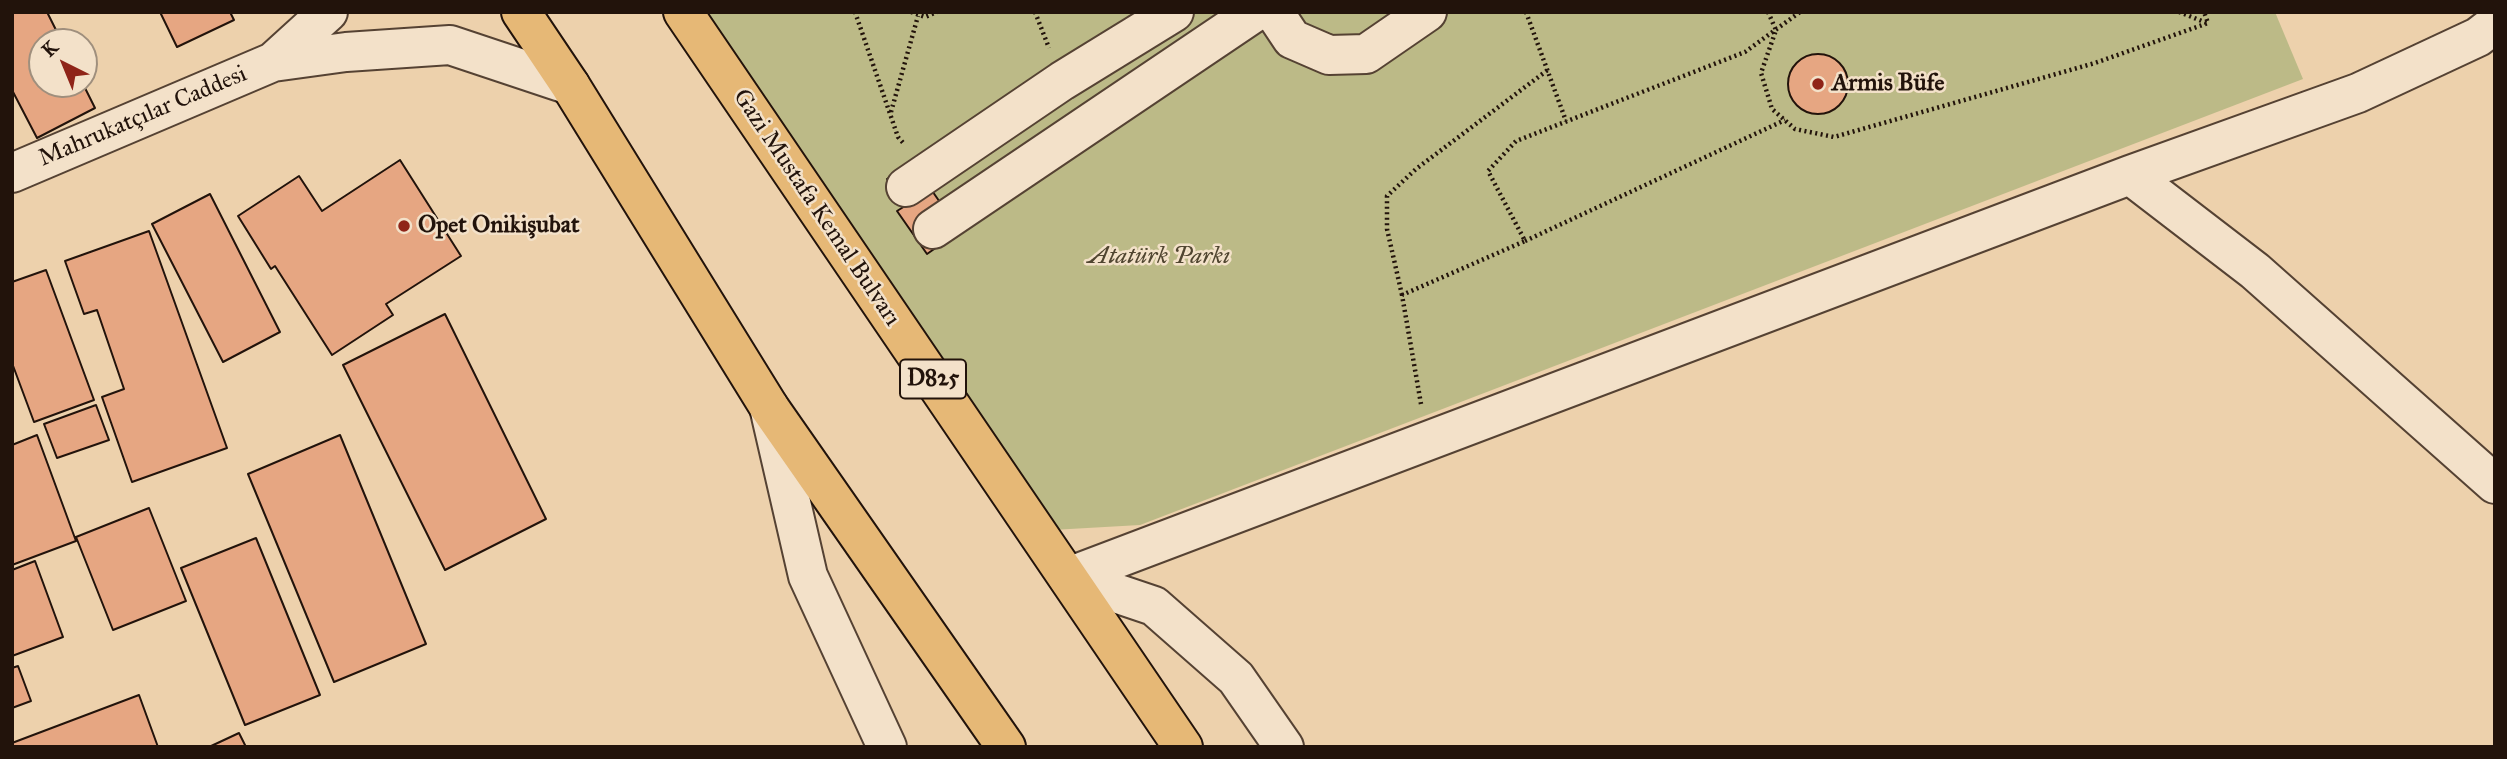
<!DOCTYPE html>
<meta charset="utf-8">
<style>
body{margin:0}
#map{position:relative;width:2507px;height:759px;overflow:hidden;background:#edd1ac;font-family:"IM FELL Great Primer",serif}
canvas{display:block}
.frame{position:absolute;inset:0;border:14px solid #22130b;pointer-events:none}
.north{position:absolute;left:28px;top:28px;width:70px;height:70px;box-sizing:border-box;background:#f3e1c9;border:2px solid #9f8f7d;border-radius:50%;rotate:317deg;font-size:19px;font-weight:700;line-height:28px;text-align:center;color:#22130b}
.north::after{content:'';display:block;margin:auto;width:24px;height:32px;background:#8f2418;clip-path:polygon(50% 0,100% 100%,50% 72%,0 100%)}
</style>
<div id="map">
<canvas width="2507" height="759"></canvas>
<div class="frame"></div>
<div class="north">K</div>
</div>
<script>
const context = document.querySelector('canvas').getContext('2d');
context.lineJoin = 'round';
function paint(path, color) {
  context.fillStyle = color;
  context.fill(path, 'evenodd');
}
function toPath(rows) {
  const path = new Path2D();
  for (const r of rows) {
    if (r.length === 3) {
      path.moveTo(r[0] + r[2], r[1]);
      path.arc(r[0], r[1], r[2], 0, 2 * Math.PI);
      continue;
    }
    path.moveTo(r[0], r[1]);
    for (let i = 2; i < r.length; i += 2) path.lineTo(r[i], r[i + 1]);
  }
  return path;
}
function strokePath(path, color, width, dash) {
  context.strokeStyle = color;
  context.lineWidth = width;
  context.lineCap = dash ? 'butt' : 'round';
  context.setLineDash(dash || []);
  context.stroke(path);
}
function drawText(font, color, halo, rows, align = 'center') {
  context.font = font + ' "IM FELL Great Primer",serif';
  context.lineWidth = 5;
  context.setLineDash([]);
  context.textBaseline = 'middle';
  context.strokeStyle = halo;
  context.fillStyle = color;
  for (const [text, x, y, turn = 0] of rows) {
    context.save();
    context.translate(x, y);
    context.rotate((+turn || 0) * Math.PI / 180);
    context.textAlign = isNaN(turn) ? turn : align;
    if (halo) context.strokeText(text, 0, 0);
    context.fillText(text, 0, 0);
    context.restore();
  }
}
const green = toPath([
 [692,12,2275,12,2303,79,1140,525,1052,530]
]);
const building = toPath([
 [12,12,47,12,62,42,42,42,42,84,83,84,95,108,37,138,12,90,12,12],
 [160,12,230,12,234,20,177,47,160,12],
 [1818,84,30],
 [400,160,461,256,386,304,393,315,332,355,275,266,271,269,238,216,299,176,322,211,400,160],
 [912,162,960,231,927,254,897,211,905,206,887,179,912,162],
 [210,194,280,332,223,362,152,224,210,194],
 [149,231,227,448,132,482,102,397,124,389,97,310,84,314,65,261,149,231],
 [46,270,94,400,34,422,12,363,12,282,46,270],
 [445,314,546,519,445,570,343,365,445,314],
 [96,405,109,440,57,458,44,424,96,405],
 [37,435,76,541,12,565,12,445,37,435],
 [340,435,426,644,334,682,248,474,340,435],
 [149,508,186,601,113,630,76,537,149,508],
 [256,538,320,695,245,725,181,568,256,538],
 [35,561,63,637,12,656,12,570,35,561],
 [18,666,31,701,12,708,12,668,18,666],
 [139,695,158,747,12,747,12,743,139,695],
 [239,733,246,747,209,747,239,733]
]);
const path = toPath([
 [855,12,898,137,905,145],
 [911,12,925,17,937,12],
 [1035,12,1049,48],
 [1526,12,1566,121],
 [1768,12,1776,30,1761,73,1772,109,1795,129,1834,137,2095,63,2208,23,2204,12],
 [2179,12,2207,23],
 [891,112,918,16],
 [1525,241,1785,120],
 [1402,295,1387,229,1387,196,1416,169,1549,69],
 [1421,404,1402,295,1525,241,1488,171,1516,141,1745,52,1800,12]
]);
const minor = toPath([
 [1274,12,1292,39,1329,55,1366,54,1427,12],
 [273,62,328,12],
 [12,173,273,62,346,52,450,45,570,85],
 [2130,175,2255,271,2495,484],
 [906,187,1062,81,1174,12],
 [933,229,1255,12],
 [769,407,808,576,887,747],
 [1068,577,2130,175,2358,93,2478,37,2495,24],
 [1068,577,1154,606,1236,678,1284,747]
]);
const highway = toPath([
 [521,12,570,85,769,407,1006,747],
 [683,12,1183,747]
]);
const markers = [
 [1818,84,7,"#8f2418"],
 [404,226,7,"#8f2418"]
];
const shields = [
 [933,379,66]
];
const shieldNames = [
 ["D825",933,379]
];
const poiNames = [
 ["Armis Büfe",1832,84],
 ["Opet Onikişubat",418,226]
];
const streetNames = [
 ["Mahrukatçılar Caddesi",143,117,-23],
 ["Gazi Mustafa Kemal Bulvarı",816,208,56]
];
const parkNames = [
 ["Atatürk Parkı",1159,257]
];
paint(green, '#bcba87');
paint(building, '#e6a682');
strokePath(building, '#22130b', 2);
strokePath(minor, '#554233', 42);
strokePath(highway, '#22130b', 42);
strokePath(path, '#22130b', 4.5, [2, 3.5]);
strokePath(minor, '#f3e1c9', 38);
strokePath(highway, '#e6b876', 38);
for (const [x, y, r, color] of markers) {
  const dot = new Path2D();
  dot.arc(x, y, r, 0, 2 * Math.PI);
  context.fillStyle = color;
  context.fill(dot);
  strokePath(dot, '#f3e1c9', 2.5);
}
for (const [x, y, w] of shields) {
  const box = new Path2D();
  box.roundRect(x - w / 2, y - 19.5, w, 39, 5);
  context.fillStyle = '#f3e1c9';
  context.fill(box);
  strokePath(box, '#22130b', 2);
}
drawText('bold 23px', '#22130b', null, shieldNames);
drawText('bold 24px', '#22130b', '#f3e1c9', poiNames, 'left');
drawText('24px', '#22130b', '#f3e1c9', streetNames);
drawText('italic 24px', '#504530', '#f3e1c9', parkNames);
</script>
